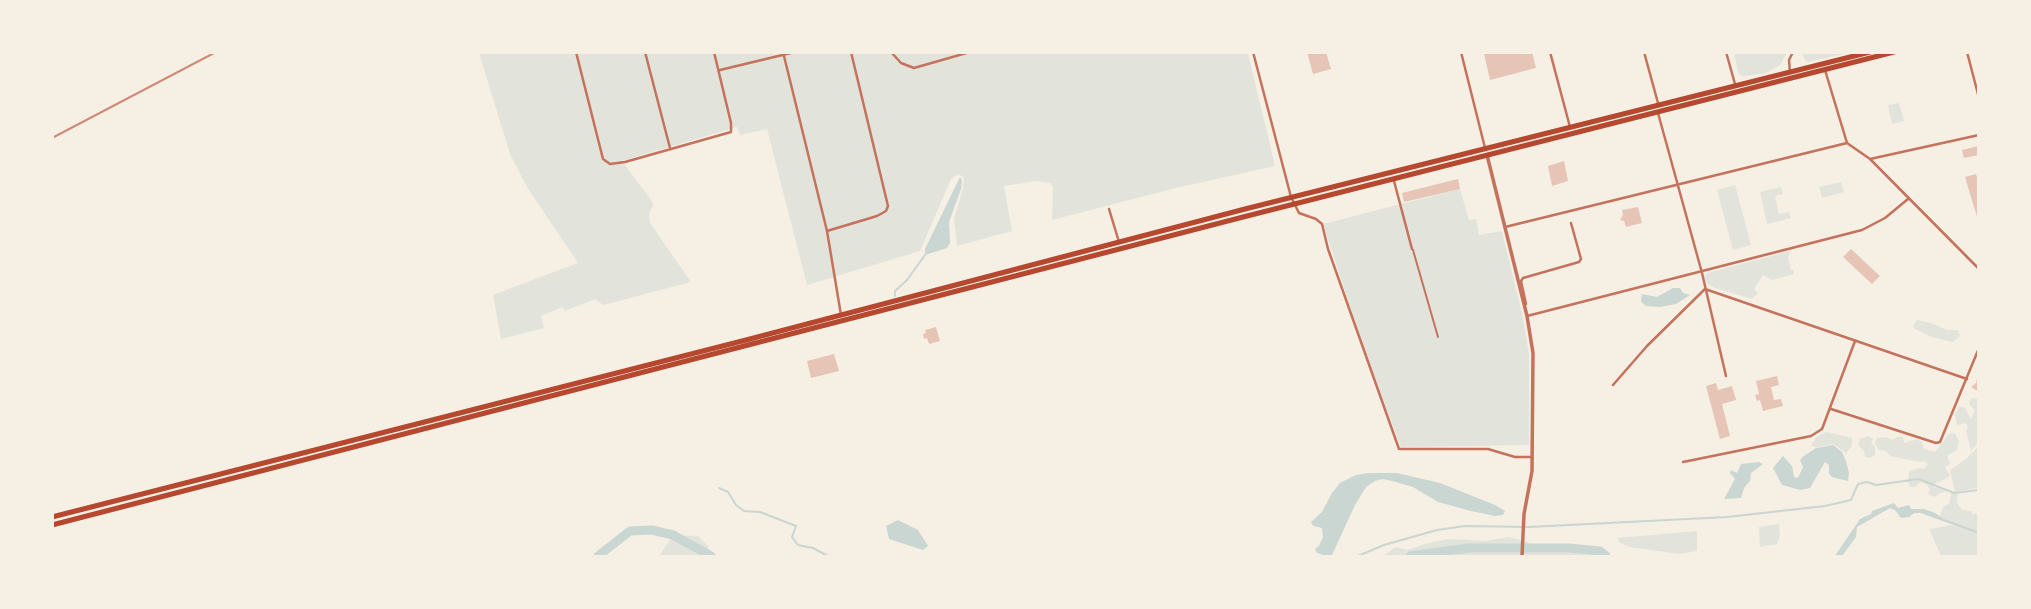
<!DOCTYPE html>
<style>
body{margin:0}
#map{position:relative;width:2031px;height:609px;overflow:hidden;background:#f6efe4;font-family:"Exo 2",sans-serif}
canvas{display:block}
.frame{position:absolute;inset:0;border:54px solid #f6efe4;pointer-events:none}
</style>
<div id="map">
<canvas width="2031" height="609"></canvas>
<div class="frame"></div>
</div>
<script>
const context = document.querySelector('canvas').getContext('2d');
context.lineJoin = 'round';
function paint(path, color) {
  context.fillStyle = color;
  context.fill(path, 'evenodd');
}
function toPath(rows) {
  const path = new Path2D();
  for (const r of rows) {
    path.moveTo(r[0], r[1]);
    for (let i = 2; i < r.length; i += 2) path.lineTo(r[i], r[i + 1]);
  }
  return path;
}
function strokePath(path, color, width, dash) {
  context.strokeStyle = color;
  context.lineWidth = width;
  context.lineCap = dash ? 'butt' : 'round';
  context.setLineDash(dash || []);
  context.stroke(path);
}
const green = toPath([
 [479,53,1248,53,1275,166,1176,188,1052,220,1053,188,1051,183,1036,181,1004,186,1012,231,957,246,954,219,963,188,964,177,958,174,951,179,920,251,807,285,767,129,740,135,737,127,622,161,652,201,653,206,649,213,650,223,691,282,603,305,595,299,565,311,562,307,541,316,544,328,501,339,493,295,578,263,527,187,510,154],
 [1734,53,1734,52,1787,53,1780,65,1766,73,1746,76,1741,76,1738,72],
 [1803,53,1803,52,1849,53,1808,62,1804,59],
 [1899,103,1904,121,1892,124,1888,105],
 [1841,182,1844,192,1822,198,1819,187],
 [1735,185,1751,245,1733,250,1717,190],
 [1781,187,1783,194,1775,196,1779,214,1789,212,1791,218,1767,224,1760,192],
 [1460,189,1469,220,1476,219,1479,235,1502,231,1522,313,1529,354,1529,445,1401,447,1366,354,1323,224],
 [1790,251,1788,258,1791,270,1794,269,1794,274,1772,280,1763,275,1754,289,1758,293,1752,299,1715,288,1708,284,1704,277,1707,273],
 [1917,320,1931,323,1947,330,1958,330,1960,336,1953,342,1932,337,1915,329,1913,325],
 [1971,398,1979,399,1978,443,1971,451,1966,431,1968,427,1966,423,1957,425,1955,415,1959,406,1965,408,1971,419,1975,410,1969,404],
 [1826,432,1852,438,1852,446,1846,453,1833,444,1817,447,1811,446,1816,437],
 [1955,433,1959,441,1957,450,1947,456,1950,464,1945,467,1950,476,1935,484,1934,488,1942,487,1945,491,1934,497,1928,494,1930,489,1927,485,1921,482,1915,487,1910,487,1908,481,1909,472,1918,468,1924,469,1928,464,1924,461,1919,462,1891,456,1885,451,1879,450,1875,444,1877,438,1886,437,1893,440,1897,437,1903,437,1904,443,1916,439,1922,442,1924,449,1935,452,1949,434],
 [1868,436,1873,439,1871,443,1875,447,1875,455,1870,458,1865,457,1864,451,1858,445,1860,439],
 [1978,447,1978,488,1955,492,1950,470,1966,459],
 [1951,493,1958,493,1957,503,1962,510,1971,511,1973,515,1976,513,1978,514,1978,531,1943,519,1940,516,1943,507,1949,504],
 [1779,524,1780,536,1777,544,1760,547,1759,527],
 [1952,525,1978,534,1978,556,1941,556,1929,529],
 [1697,531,1697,551,1680,554,1629,547,1620,543,1617,538],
 [673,535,698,536,708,546,711,556,659,556],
 [1508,537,1528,542,1533,548,1600,551,1606,556,1383,556,1395,547,1408,550,1425,544,1447,539,1486,541]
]);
const water = toPath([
 [960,177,962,180,961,189,949,222,950,243,947,248,925,255,925,249],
 [1673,288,1680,288,1683,293,1690,295,1676,304,1660,307,1646,306,1641,302,1642,294,1657,297],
 [1833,445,1842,452,1846,461,1849,473,1848,481,1832,477,1829,474,1829,465,1825,462,1810,488,1800,490,1782,485,1773,468,1783,456,1792,466,1794,477,1798,478,1803,467,1800,460,1804,456,1816,448],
 [1759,462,1763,464,1751,473,1750,481,1744,488,1741,498,1724,499,1735,479,1730,473,1731,470,1737,473,1741,464],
 [1369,473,1397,473,1440,483,1495,505,1505,511,1503,515,1495,516,1471,511,1438,502,1413,487,1396,482,1383,479,1375,481,1366,487,1355,505,1332,555,1326,556,1317,553,1315,549,1319,546,1323,537,1322,528,1313,526,1311,522,1322,512,1332,493,1340,483,1356,475],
 [1894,503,1898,508,1909,505,1911,509,1924,509,1935,513,1944,519,1978,531,1978,534,1921,513,1914,513,1909,517,1901,518,1895,510,1890,508,1857,527,1856,537,1842,556,1835,556,1860,519,1871,514,1872,511],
 [898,520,918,530,928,546,923,550,889,539,886,526]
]);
const stream = toPath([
 [895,296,895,291,907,280,925,255],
 [719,488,728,492,736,505,744,511,760,512,796,526,792,537,798,545,813,548,828,556],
 [1358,556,1384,545,1437,530,1465,526,1529,527,1727,517,1825,506,1851,500,1858,484,1867,482,1876,485,1919,479,1954,493,1979,490]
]);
const river = toPath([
 [598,556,630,531,652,530,673,535,711,556],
 [1410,556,1468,548,1569,548,1600,551,1606,556]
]);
const building = toPath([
 [1307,52,1326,52,1331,69,1313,74],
 [1491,52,1532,52,1536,68,1490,80,1484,54],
 [1978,146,1979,155,1964,158,1962,150],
 [1564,161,1568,181,1552,186,1548,166],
 [1976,174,1979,184,1978,220,1965,177],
 [1458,179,1460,189,1404,202,1402,193],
 [1638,207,1642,223,1626,227,1624,221,1620,220,1623,215,1622,210],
 [1851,249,1880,276,1872,284,1843,257],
 [936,327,940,341,929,344,927,338,924,339,923,334,926,333,925,330],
 [834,354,839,371,811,378,807,361],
 [1979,367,1979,392,1971,387,1976,383],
 [1777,376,1779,385,1771,387,1774,400,1781,399,1783,406,1763,411,1760,400,1757,401,1755,395,1759,394,1756,381],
 [1716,383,1718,390,1732,386,1736,400,1722,404,1730,436,1720,439,1706,386]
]);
const service = toPath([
 [1413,250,1438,337]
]);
const minor = toPath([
 [576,52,603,159,610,164,625,162,731,132,731,123,714,52],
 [645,52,670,148],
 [783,52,827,231,841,315],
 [891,52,901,63,914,68,970,52],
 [1253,52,1291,197,1299,213,1316,219,1322,224,1328,249,1399,449,1488,449,1515,457,1532,457],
 [1461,52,1485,148],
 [1550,52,1570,127],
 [1644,52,1658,103],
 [1726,52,1735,84],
 [1967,52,1979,98],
 [720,70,795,52],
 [1825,70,1847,143,1870,159,1979,269],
 [1790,73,1789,60,1793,52],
 [1658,113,1702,273,1726,376],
 [1870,159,1979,135],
 [1394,181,1412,249],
 [1109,209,1119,242],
 [1505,227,1847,143],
 [827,231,877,216,886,211,888,206,851,52],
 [1526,304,1521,281,1523,278,1579,262,1581,259,1571,223],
 [1527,316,1862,230,1885,218,1908,199],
 [1613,385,1647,346,1705,289,1967,379],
 [1831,409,1936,443,1940,442,1979,348],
 [1683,462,1811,436,1822,429,1855,341]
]);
const tertiary = toPath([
 [1487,155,1527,316,1533,353,1532,471,1524,514,1522,556]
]);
const trunk = toPath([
 [52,517,746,340,1245,209,1870,52],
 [52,525,1247,216,1894,52]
]);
const rail = toPath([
 [52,138,216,52]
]);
paint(green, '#e2e4dc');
paint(water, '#c9d6d2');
strokePath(stream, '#c9d6d2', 2);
strokePath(river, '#c9d6d2', 9);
paint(building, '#e6c5b7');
strokePath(service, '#c5725c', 2);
strokePath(minor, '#c5725c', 2.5);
strokePath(tertiary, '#c5725c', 3.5);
strokePath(trunk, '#b5482f', 5);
strokePath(rail, '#cf8b77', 2);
</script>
